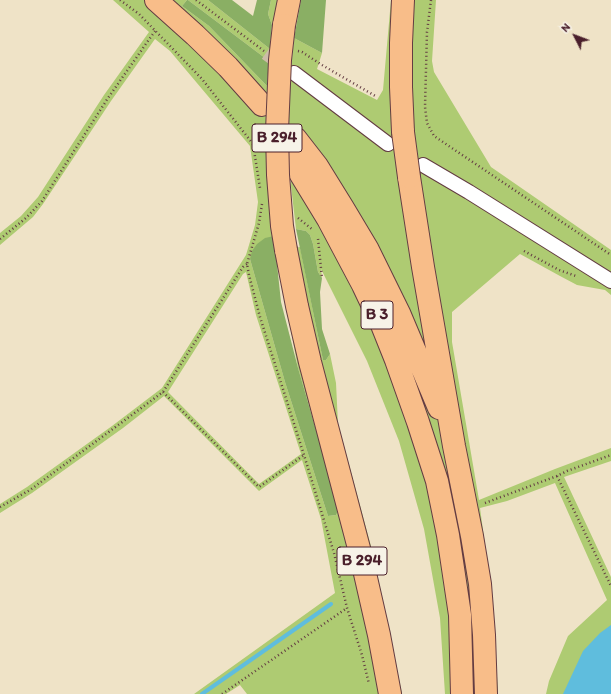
<!DOCTYPE html>
<style>
body{margin:0}
#map{position:relative;width:611px;height:694px;overflow:hidden;background:#efe3c7;font-family:Itim,sans-serif}
canvas{display:block}
.north{position:absolute;left:555px;top:16px;width:40px;height:40px;-webkit-text-stroke:3px #f7f3e8;paint-order:stroke;rotate:312deg;font-size:11px;font-weight:700;line-height:16px;text-align:center;color:#4a1f2b}
.north::after{content:'';display:block;margin:auto;width:14px;height:18px;background:#4a1f2b;clip-path:polygon(50% 0,100% 100%,50% 72%,0 100%)}
</style>
<div id="map">
<canvas width="611" height="694"></canvas>
<div class="north">N</div>
</div>
<script>
const context = document.querySelector('canvas').getContext('2d');
context.lineJoin = 'round';
function paint(path, color) {
  context.fillStyle = color;
  context.fill(path, 'evenodd');
}
function toPath(rows) {
  const path = new Path2D();
  for (const r of rows) {
    path.moveTo(r[0], r[1]);
    for (let i = 2; i < r.length; i += 2) path.lineTo(r[i], r[i + 1]);
  }
  return path;
}
function strokePath(path, color, width, dash) {
  context.strokeStyle = color;
  context.lineWidth = width;
  context.lineCap = dash ? 'butt' : 'round';
  context.setLineDash(dash || []);
  context.stroke(path);
}
function drawText(font, color, halo, rows, align = 'center') {
  context.font = font + ' Itim,sans-serif';
  context.lineWidth = 3;
  context.setLineDash([]);
  context.textBaseline = 'middle';
  context.strokeStyle = halo;
  context.fillStyle = color;
  for (const [text, x, y, turn = 0] of rows) {
    context.save();
    context.translate(x, y);
    context.rotate((+turn || 0) * Math.PI / 180);
    context.textAlign = isNaN(turn) ? turn : align;
    if (halo) context.strokeText(text, 0, 0);
    context.fillText(text, 0, 0);
    context.restore();
  }
}
const green = toPath([
 [113,0,187,0,182,6,209,26,267,86,266,135,274,236,250,259,285,382,328,516,336,515,339,509,298,368,276,252,300,247,323,360,326,360,330,354,336,383,338,424,372,550,389,630,402,694,247,694,240,685,226,694,194,694,335,593,321,519,302,460,259,491,164,396,123,428,32,493,0,513,0,504,27,487,112,426,162,388,246,255,255,225,258,202,250,146,170,51,155,39,111,101,43,204,33,217,0,245,0,233,21,216,38,197,104,95,149,32],
 [246,272,256,315,301,454,259,484,168,392,243,274],
 [188,0,208,0,270,49,269,61],
 [271,0,301,0,296,26,272,25,268,14],
 [391,0,436,0,432,61,434,72,491,167,611,250,611,295,605,290,577,285,560,276,520,254,452,312,452,342,479,500,555,469,611,448,611,461,564,477,611,577,611,694,546,694,549,681,568,636,607,600,555,483,507,501,480,508,493,604,498,694,445,694,440,618,424,529,399,441,367,361,321,269,322,278,318,272,313,244,310,235,306,231,296,229,291,186,289,153,288,128,290,79,294,38,322,53,317,69,377,100,383,90],
 [392,123,416,143,422,188,396,166]
]);
const forest = toPath([
 [187,0,188,0,269,61,267,86,209,26,182,6],
 [208,0,232,0,253,16,257,0,271,0,268,14,272,25,270,49],
 [301,0,326,0,322,53,294,38],
 [296,229,306,231,310,235,313,244,318,272,322,278,320,292,322,329,330,354,326,360,323,360],
 [274,236,281,302,298,368,339,509,336,515,328,516,285,382,250,259,252,251,257,244,265,238]
]);
const water = toPath([
 [611,625,611,694,563,694,583,651,600,633]
]);
const stream = toPath([
 [202,694,331,604]
]);
const streetTunnel = toPath([
 [266,53,285,67]
]);
const path = toPath([
 [120,0,139,14,202,79,253,144,260,188],
 [196,0,264,51],
 [431,0,427,32,425,107,427,123,434,136,611,255],
 [298,51,302,52,322,65,377,97],
 [262,204,259,223,247,264,249,275,260,317,304,455,334,553,347,608,362,655,369,684],
 [298,218,313,230],
 [0,239,26,218,42,201,108,98,155,31],
 [318,239,322,278],
 [524,251,559,270,576,276],
 [163,392,259,487,304,455],
 [557,476,611,586],
 [485,503,557,476,567,471,611,455],
 [0,507,30,490,163,392,243,267,247,264],
 [222,694,347,608]
]);
const street = toPath([
 [294,73,388,144],
 [423,165,469,192,611,281]
]);
const highway = toPath([
 [156,0,195,35,228,67,262,105],
 [403,0,401,43,401,87,403,132],
 [284,25,289,0],
 [296,139,317,166,343,208,368,250,399,313,439,408],
 [292,160,328,219,363,285,382,325,396,360,418,422,437,481,448,535,460,615,462,694],
 [409,177,423,267,454,446,472,536,480,584,484,635,486,694],
 [286,250,297,306,310,362,361,556,379,635,390,694]
]);
const highwayBridge = toPath([
 [284,25,280,60,277,131,278,175,282,226,286,250],
 [403,132,409,177]
]);
const shields = [
 [277,138,50],
 [377,315,32],
 [362,561,50]
];
const shieldNames = [
 ["B 294",277,138],
 ["B 3",377,315],
 ["B 294",362,561]
];
paint(green, '#aecb72');
paint(forest, '#8aaf64');
paint(water, '#5fbddd');
strokePath(stream, '#5fbddd', 4);
strokePath(streetTunnel, '#cebca8', 14, [14, 7]);
strokePath(street, '#633c42', 16);
strokePath(highway, '#633c42', 24);
strokePath(path, '#633c42', 2.5, [1, 3]);
strokePath(street, '#fff', 14);
strokePath(highway, '#f8bd89', 22);
strokePath(highwayBridge, '#633c42', 24, []);
strokePath(highwayBridge, '#f8bd89', 22);
for (const [x, y, w] of shields) {
  const box = new Path2D();
  box.roundRect(x - w / 2, y - 14, w, 28, 3);
  context.fillStyle = '#f7f3e8';
  context.fill(box);
  strokePath(box, '#4a1f2b', 1);
}
drawText('bold 16px', '#4a1f2b', null, shieldNames);
</script>
